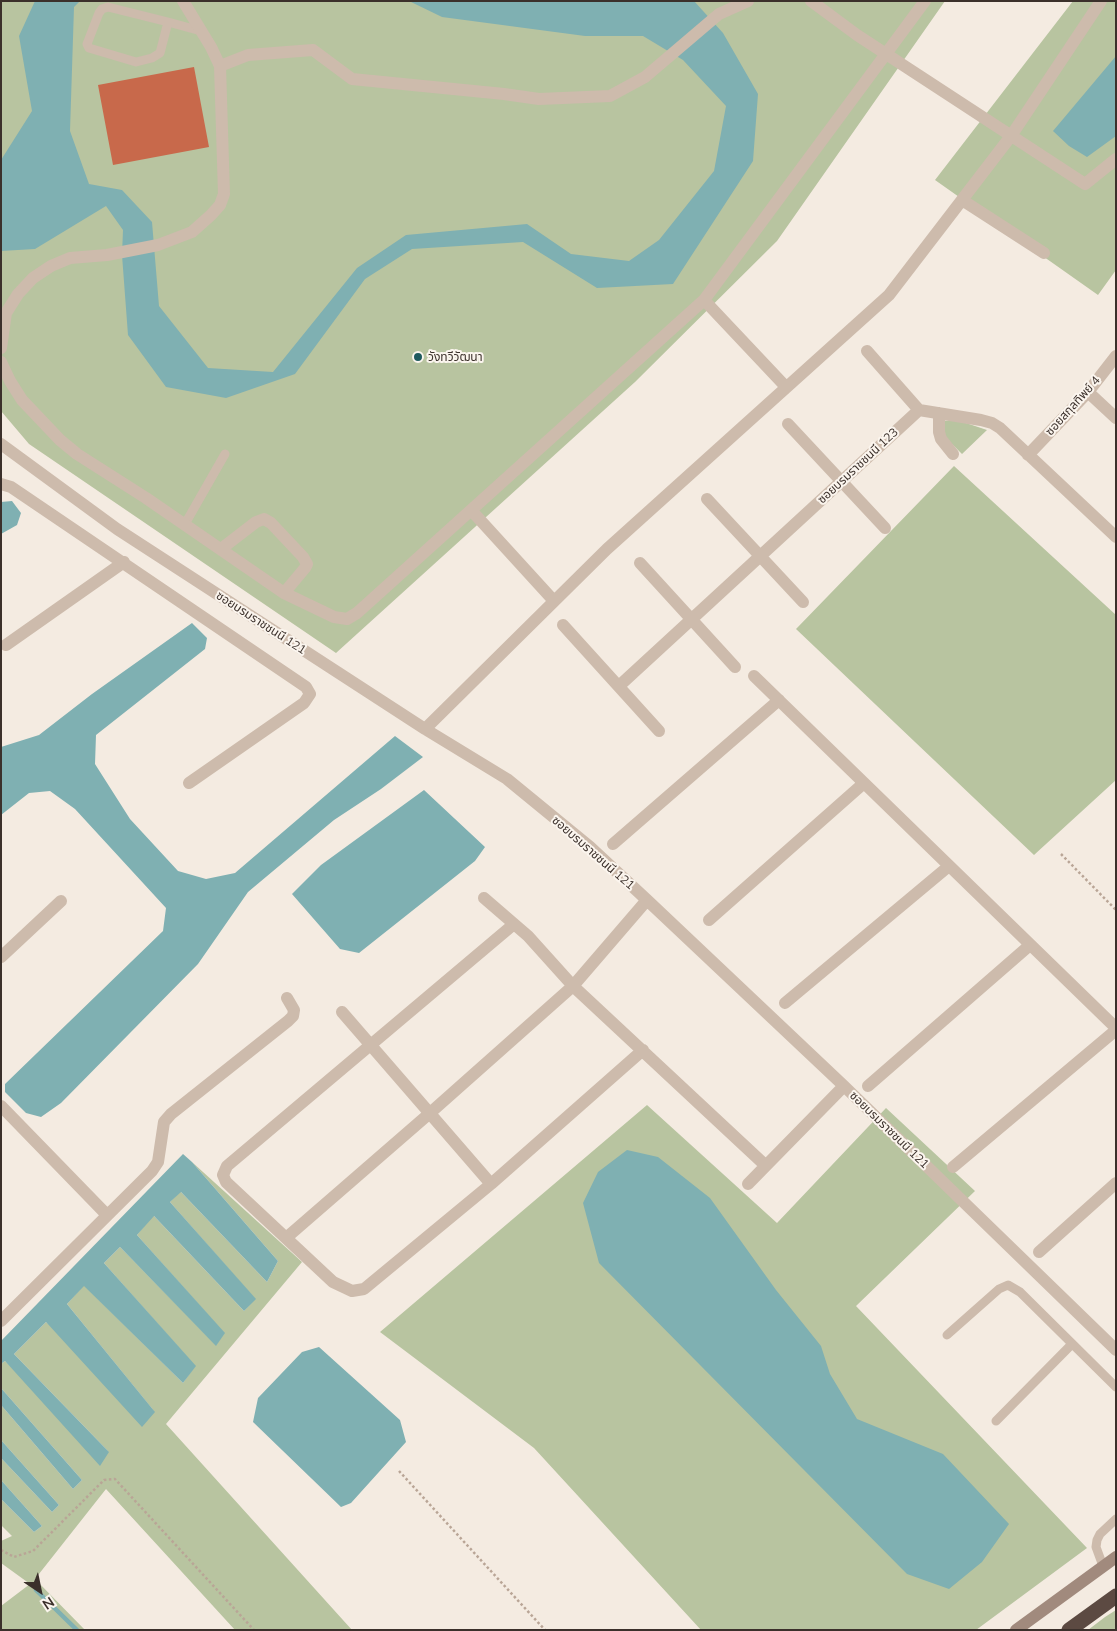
<!DOCTYPE html>
<meta charset="utf-8">
<style>
body{margin:0}
#map{position:relative;width:1117px;height:1631px;overflow:hidden;background:#f4ebe1;font-family:Mulish,sans-serif}
canvas{display:block}
.frame{position:absolute;inset:0;border:2px solid #3b302b;pointer-events:none}
.north{position:absolute;left:15px;top:1566px;width:50px;height:50px;-webkit-text-stroke:4px #fbf5ee;paint-order:stroke;rotate:146deg;font-size:14px;font-weight:700;line-height:20px;text-align:center;color:#3b302b}
.north::after{content:'';display:block;margin:auto;width:18px;height:22px;background:#3b302b;clip-path:polygon(50% 0,100% 100%,50% 72%,0 100%)}
</style>
<div id="map">
<canvas width="1117" height="1631"></canvas>
<div class="frame"></div>
<div class="north">N</div>
</div>
<script>
const context = document.querySelector('canvas').getContext('2d');
context.lineJoin = 'round';
function paint(path, color) {
  context.fillStyle = color;
  context.fill(path, 'evenodd');
}
function toPath(rows) {
  const path = new Path2D();
  for (const r of rows) {
    path.moveTo(r[0], r[1]);
    for (let i = 2; i < r.length; i += 2) path.lineTo(r[i], r[i + 1]);
  }
  return path;
}
function strokePath(path, color, width, dash) {
  context.strokeStyle = color;
  context.lineWidth = width;
  context.lineCap = dash ? 'butt' : 'round';
  context.setLineDash(dash || []);
  context.stroke(path);
}
function drawText(font, color, halo, rows, align = 'center') {
  context.font = font + ' Mulish,"Noto Sans Thai",sans-serif';
  context.lineWidth = 4;
  context.setLineDash([]);
  context.textBaseline = 'middle';
  context.strokeStyle = halo;
  context.fillStyle = color;
  for (const [text, x, y, turn = 0] of rows) {
    context.save();
    context.translate(x, y);
    context.rotate((+turn || 0) * Math.PI / 180);
    context.textAlign = isNaN(turn) ? turn : align;
    if (halo) context.strokeText(text, 0, 0);
    context.fillText(text, 0, 0);
    context.restore();
  }
}
const green = toPath([
 [1,1,945,1,777,241,635,382,336,653,29,444,1,411],
 [1073,1,1116,1,1116,270,1098,295,935,180],
 [957,420,987,430,962,454,943,435,942,421],
 [954,466,1116,615,1116,780,1034,855,796,629],
 [647,1105,777,1223,886,1108,975,1191,856,1306,1087,1548,976,1630,701,1630,534,1448,380,1332],
 [192,1162,302,1262,166,1424,352,1630,235,1630,106,1489,35,1579,85,1630,1,1630,1,1606,30,1584,1,1563,1,1541,12,1536,1,1525,1,1499,34,1532,42,1526,1,1480,1,1458,52,1512,59,1505,1,1440,1,1405,73,1489,82,1480,1,1388,1,1364,5,1361,109,1452,14,1354,46,1322,154,1411,67,1304,84,1285,183,1383,195,1366,104,1263,120,1247,216,1345,224,1333,137,1235,153,1215,244,1311,255,1299,170,1202,180,1191,267,1282,278,1261],
 [1116,1610,1116,1630,1088,1630,1105,1617]
]);
const water = toPath([
 [35,1,80,1,74,7,70,131,89,184,122,190,152,222,159,306,208,368,273,372,357,268,406,235,527,224,571,254,629,261,659,240,714,171,726,106,683,60,643,36,585,36,442,17,409,1,694,1,723,33,758,94,753,161,673,284,597,288,523,242,412,249,365,279,295,374,226,398,166,387,128,335,122,255,123,230,106,206,35,249,1,251,1,160,32,111,19,36],
 [1116,56,1116,136,1087,157,1069,146,1053,131],
 [12,501,21,513,17,525,1,534,1,502],
 [192,623,207,638,205,649,96,735,95,764,130,819,178,871,206,879,235,873,395,736,423,757,381,789,334,820,248,892,198,964,61,1103,41,1117,26,1113,5,1092,5,1084,163,931,166,908,75,809,50,791,29,793,1,815,1,747,39,735,92,694],
 [424,790,485,847,475,861,359,953,340,949,292,894,321,865],
 [627,1150,658,1157,710,1198,776,1290,821,1346,830,1374,857,1419,943,1454,1009,1524,982,1562,949,1589,907,1574,599,1263,583,1203,598,1172],
 [183,1154,192,1162,278,1261,267,1282,181,1192,170,1202,256,1299,244,1311,154,1216,137,1235,225,1333,216,1346,120,1247,104,1263,196,1366,183,1383,84,1286,67,1304,155,1412,142,1427,46,1322,14,1354,109,1452,100,1466,5,1361,1,1364,1,1341],
 [319,1347,400,1420,406,1442,351,1503,341,1507,253,1422,258,1398,302,1352],
 [1,1388,82,1480,73,1489,1,1405],
 [1,1440,59,1505,52,1512,1,1458],
 [1,1480,42,1526,34,1532,1,1499]
]);
const stream = toPath([
 [36,1590,77,1630]
]);
const building = toPath([
 [194,67,209,147,113,165,98,85]
]);
const path = toPath([
 [1061,854,1116,910],
 [399,1471,545,1630],
 [1,1550,14,1557,33,1551,104,1480,115,1479,254,1630]
]);
const lane = toPath([
 [168,22,160,53,152,58,136,62,89,48,87,44,99,13,102,9,108,7,168,22,201,31],
 [185,524,225,454],
 [947,1335,999,1289,1008,1285,1020,1292,1116,1387],
 [996,1421,1072,1344],
 [1103,1566,1096,1547,1097,1540,1100,1534,1116,1519]
]);
const street = toPath([
 [811,1,857,35,1085,184,1116,159],
 [220,66,248,55,313,50,352,79,504,94,539,99,610,96,645,77,719,14,748,1],
 [962,200,1044,253],
 [704,300,786,387],
 [1,348,6,313,18,294,33,278,51,266,70,258,107,255,158,245,192,232,211,215,220,205,224,194,220,66,211,47,183,1],
 [867,351,919,410],
 [1,362,10,381,22,400,60,440,77,454,146,498,284,593,334,617,347,619,357,613,704,300,925,1],
 [1088,392,1116,418],
 [939,413,939,432,941,439,953,454],
 [788,424,885,528],
 [1,444,117,529,425,729,507,779,590,847,647,900,844,1086,1116,1350],
 [1028,455,1088,392,1116,356],
 [1,484,11,487,306,687,310,694,304,703,189,783],
 [707,499,803,602],
 [471,510,554,601],
 [221,549,256,522,264,519,271,523,303,557,307,564,305,568,284,593],
 [640,563,735,667],
 [563,625,659,731],
 [6,645,124,562],
 [754,676,1116,1028],
 [619,686,919,410,981,420,992,423,1000,428,1116,537],
 [425,729,607,549,889,295,1011,136,1101,1],
 [613,844,779,700],
 [484,898,528,936,573,986,765,1165],
 [709,920,864,783],
 [514,924,227,1166,223,1175,226,1182,333,1282,352,1291,364,1289,491,1184,643,1050],
 [1,957,61,901],
 [785,1003,949,866],
 [342,1012,491,1184],
 [868,1086,1030,945],
 [1,1106,107,1215],
 [953,1167,1116,1030],
 [748,1184,844,1086],
 [286,1238,430,1113,573,986,647,900],
 [1039,1252,1116,1183],
 [1,1321,152,1171,158,1162,164,1122,171,1114,288,1021,293,1016,294,1010,287,998]
]);
const secondary = toPath([
 [1016,1630,1116,1557]
]);
const highway = toPath([
 [1069,1630,1116,1596]
]);
const markers = [
 [418,357,5,"#1f5a5e"]
];
const poiNames = [
 ["วังทวีวัฒนา",428,357]
];
const streetNames = [
 ["ซอยสกุลทิพย์ 4",1073,406,-48],
 ["ซอยบรมราชชนนี 123",858,466,-43],
 ["ซอยบรมราชชนนี 121",261,623,33],
 ["ซอยบรมราชชนนี 121",593,853,41],
 ["ซอยบรมราชชนนี 121",889,1130,44]
];
paint(green, '#b8c4a0');
paint(water, '#7fb0b2');
strokePath(stream, '#7fb0b2', 4.5);
paint(building, '#c8694b');
strokePath(path, '#b9a596', 2.5, [2.5, 2.5]);
strokePath(lane, '#cdbbac', 9);
strokePath(street, '#cdbbac', 12);
strokePath(secondary, '#a18a7d', 12);
strokePath(highway, '#5c4a42', 15);
for (const [x, y, r, color] of markers) {
  const dot = new Path2D();
  dot.arc(x, y, r, 0, 2 * Math.PI);
  context.fillStyle = color;
  context.fill(dot);
  strokePath(dot, '#fbf5ee', 2);
}
drawText('12px', '#3b302b', '#fbf5ee', poiNames, 'left');
drawText('12px', '#3b302b', '#fbf5ee', streetNames);
</script>
